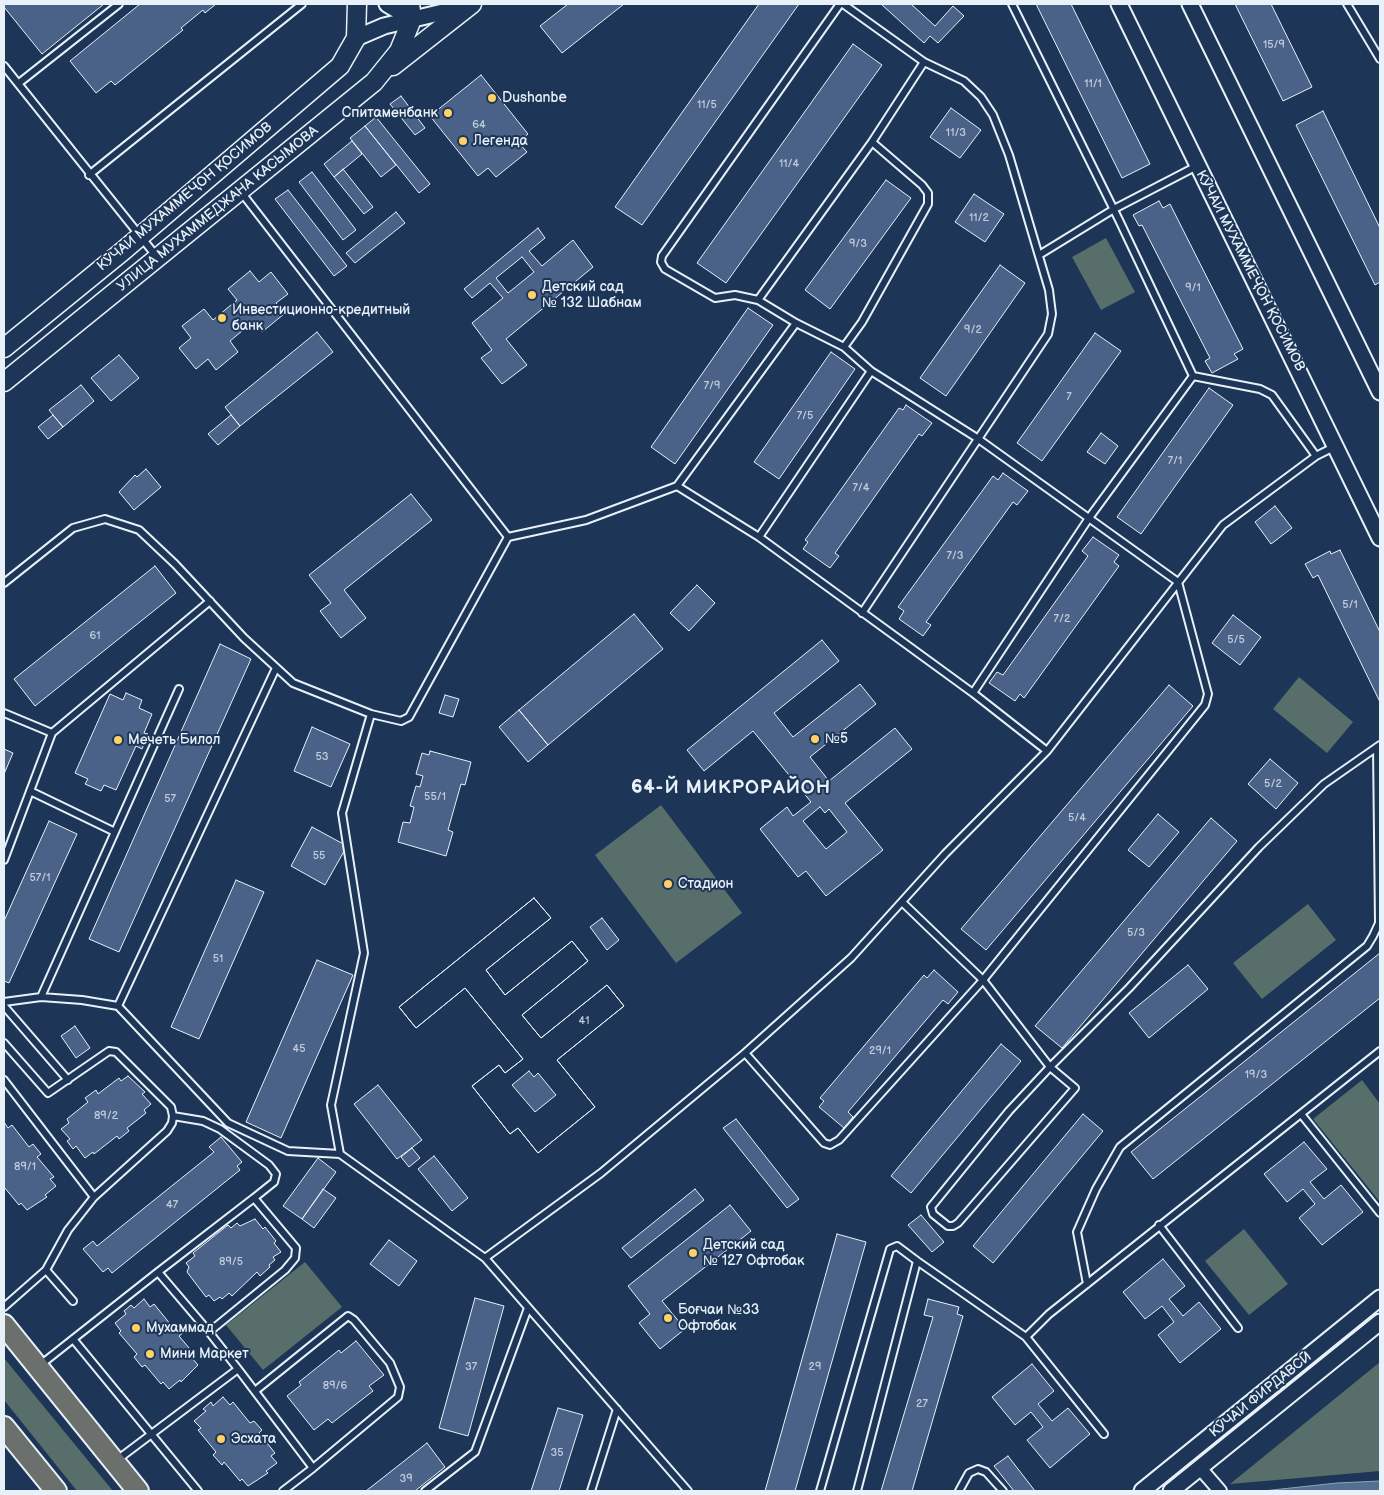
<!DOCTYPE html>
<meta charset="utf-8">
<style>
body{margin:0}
#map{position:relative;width:1384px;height:1495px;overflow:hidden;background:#1d3557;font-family:"Balsamiq Sans",sans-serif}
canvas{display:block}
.frame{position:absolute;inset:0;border:5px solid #e8f1f8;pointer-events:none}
</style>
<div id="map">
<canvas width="1384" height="1495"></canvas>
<div class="frame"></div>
</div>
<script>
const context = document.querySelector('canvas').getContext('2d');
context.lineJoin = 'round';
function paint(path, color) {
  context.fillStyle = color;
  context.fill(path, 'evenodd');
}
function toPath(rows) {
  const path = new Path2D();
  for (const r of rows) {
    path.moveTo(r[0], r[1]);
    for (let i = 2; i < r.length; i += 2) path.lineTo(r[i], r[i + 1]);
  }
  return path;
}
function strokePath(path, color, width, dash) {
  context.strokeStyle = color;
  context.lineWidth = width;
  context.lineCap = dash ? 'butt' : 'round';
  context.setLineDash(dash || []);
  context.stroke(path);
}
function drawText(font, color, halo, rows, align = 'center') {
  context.font = font + ' "Balsamiq Sans",sans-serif';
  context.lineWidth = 4;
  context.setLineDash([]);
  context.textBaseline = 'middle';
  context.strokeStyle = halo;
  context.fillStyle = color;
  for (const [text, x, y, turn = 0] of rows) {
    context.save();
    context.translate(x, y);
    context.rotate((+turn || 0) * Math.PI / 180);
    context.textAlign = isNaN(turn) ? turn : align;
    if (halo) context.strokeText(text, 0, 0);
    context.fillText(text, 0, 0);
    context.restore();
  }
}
const green = toPath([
 [1106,238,1135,292,1101,310,1072,257],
 [1299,677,1353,722,1327,753,1273,709],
 [661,805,742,913,676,963,595,855],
 [1308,904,1336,940,1262,999,1233,963],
 [1362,1080,1380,1104,1380,1202,1313,1119],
 [1244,1229,1288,1284,1249,1315,1205,1261],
 [305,1262,342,1307,263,1370,226,1325],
 [4,1358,113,1491,77,1491,4,1400],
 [1380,1362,1380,1471,1230,1484]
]);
const water = toPath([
 [1380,1481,1380,1491,1263,1491,1337,1483,1380,1481]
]);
const building = toPath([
 [4,4,104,4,42,54,4,7,4,4],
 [140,4,216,4,205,13,203,10,181,28,183,30,115,85,111,81,96,93,70,61,140,4],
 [568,4,624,4,562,53,540,26,568,4],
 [759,4,799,4,642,225,615,207,759,4],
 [881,4,911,4,935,26,953,6,964,16,938,43,930,36,924,43,881,4],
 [1036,4,1071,4,1150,164,1122,178,1036,4],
 [1235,4,1271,4,1312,87,1283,101,1235,4],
 [853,44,882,65,726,283,697,263,853,44],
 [481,75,528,134,518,142,527,152,496,177,488,168,478,176,430,116,481,75],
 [401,96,425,128,415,135,390,104,401,96],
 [951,108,981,130,960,158,930,137,951,108],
 [1323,111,1380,228,1380,282,1375,285,1296,125,1323,111],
 [376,117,430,184,419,193,365,126,376,117],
 [365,126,396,165,381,177,350,138,365,126],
 [352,141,362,154,334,177,324,164,352,141],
 [343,169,373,207,364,214,334,177,343,169],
 [312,172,356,230,343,240,299,182,312,172],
 [886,180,911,198,830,309,805,290,886,180],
 [288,190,347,266,334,276,275,199,288,190],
 [974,194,1004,214,985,242,955,222,974,194],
 [1159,201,1163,208,1170,204,1243,349,1234,354,1238,359,1212,373,1205,361,1210,358,1142,225,1139,226,1133,215,1159,201],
 [396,212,405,223,355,263,346,253,396,212],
 [538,228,545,238,529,251,542,266,573,240,593,267,506,339,527,365,502,384,481,358,492,350,472,323,503,298,490,283,472,298,464,289,538,228],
 [522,257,534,272,508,293,496,278,522,257],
 [1000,265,1025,283,946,396,920,378,1000,265],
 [250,271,259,282,271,272,288,294,276,303,284,314,262,332,254,321,230,341,238,352,216,370,208,359,196,369,179,348,191,338,182,326,204,309,213,320,237,300,228,289,250,271],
 [748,308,773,325,675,464,651,447,748,308],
 [317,332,333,352,240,426,225,407,317,332],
 [1095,333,1121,351,1042,461,1017,443,1095,333],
 [831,352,855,369,779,479,754,462,831,352],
 [119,355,139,378,111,401,91,378,119,355],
 [81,385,94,401,63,427,49,410,81,385],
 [1209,388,1233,405,1141,534,1117,517,1209,388],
 [906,405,932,423,922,436,919,434,835,553,839,556,830,568,803,549,808,542,805,540,899,408,903,410,906,405],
 [53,415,63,427,48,439,38,427,53,415],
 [231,415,240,426,218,445,208,434,231,415],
 [1101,433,1118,446,1105,464,1087,452,1101,433],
 [146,469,161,487,134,510,119,492,135,475,137,477,146,469],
 [1003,473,1028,491,1017,505,1013,502,926,622,931,625,923,636,899,619,904,611,898,607,993,476,998,480,1003,473],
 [411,494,432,520,344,590,366,618,341,638,320,611,331,603,309,575,411,494],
 [1275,506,1292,528,1271,544,1255,522,1275,506],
 [1093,537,1119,555,1114,562,1119,566,1024,698,1020,694,1015,701,989,683,997,672,1003,675,1088,556,1082,551,1093,537],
 [1340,550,1380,632,1380,702,1318,575,1313,578,1305,564,1330,551,1331,554,1340,550],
 [155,566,176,593,35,706,14,679,155,566],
 [697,585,715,603,689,631,670,613,697,585],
 [634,614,663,649,548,745,519,710,634,614],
 [1233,615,1261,637,1240,665,1212,643,1233,615],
 [822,640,839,661,774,713,793,737,860,684,876,704,810,757,829,781,895,728,912,749,845,803,883,850,826,896,806,871,798,877,760,829,787,807,793,816,811,802,753,731,704,771,687,750,822,640],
 [820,807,825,813,829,809,847,832,826,849,803,821,820,807],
 [220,644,251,659,119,952,89,939,220,644],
 [1169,685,1193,706,986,950,961,929,1169,685],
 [126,693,142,700,139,708,152,714,144,733,148,734,142,749,136,746,116,790,104,785,101,791,85,784,88,779,75,773,110,694,123,700,126,693],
 [445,695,459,699,453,717,439,713,445,695],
 [519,710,548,745,528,762,499,727,519,710],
 [312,727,350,744,331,787,294,771,312,727],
 [4,749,13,753,4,774,4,749],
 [430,751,471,762,465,785,461,784,448,830,453,832,446,856,398,842,403,822,410,823,414,807,410,806,416,786,420,787,423,776,416,774,422,753,429,755,430,751],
 [1270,759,1298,783,1276,809,1248,784,1270,759],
 [1158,814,1179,832,1149,867,1128,850,1158,814],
 [1211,818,1237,841,1062,1048,1035,1026,1211,818],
 [49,821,77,834,9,983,4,981,4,921,49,821],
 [312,827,347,846,325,885,291,866,312,827],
 [236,880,264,892,199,1039,171,1027,236,880],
 [534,898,551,918,486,970,505,995,572,941,588,961,522,1015,541,1038,607,985,624,1006,557,1060,595,1107,538,1153,518,1128,510,1134,472,1086,499,1065,505,1073,523,1059,465,988,416,1028,399,1007,534,898],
 [529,1071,534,1077,538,1073,556,1095,535,1112,512,1085,529,1071],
 [534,898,551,918,486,970,505,995,572,941,588,961,522,1015,541,1038,607,985,624,1006,557,1060,595,1107,538,1153,518,1128,510,1134,472,1086,499,1065,505,1073,523,1059,465,988,416,1028,399,1007,534,898],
 [602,918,619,940,607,950,590,927,602,918],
 [1380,953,1380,998,1153,1179,1131,1152,1380,953],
 [317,960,353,975,281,1138,246,1122,317,960],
 [1188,965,1208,989,1149,1038,1129,1013,1188,965],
 [934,970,958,992,948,1004,943,1000,848,1112,853,1117,844,1128,819,1107,824,1101,820,1098,924,975,927,978,934,970],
 [75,1026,90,1048,76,1058,61,1036,75,1026],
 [1001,1044,1021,1061,911,1193,891,1176,1001,1044],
 [128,1076,145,1092,142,1094,151,1104,144,1110,146,1113,127,1128,129,1131,119,1139,117,1136,94,1154,93,1152,85,1158,76,1146,73,1149,67,1141,70,1139,61,1129,69,1123,67,1119,88,1102,85,1098,96,1090,98,1094,119,1078,121,1081,128,1076],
 [378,1085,422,1140,397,1159,354,1104,378,1085],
 [1083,1114,1103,1131,993,1263,973,1246,1083,1114],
 [736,1119,799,1199,787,1208,723,1128,736,1119],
 [4,1122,8,1128,12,1125,29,1147,33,1144,41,1154,37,1157,54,1177,50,1179,56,1186,45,1195,47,1197,27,1210,21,1203,19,1205,4,1187,4,1122],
 [221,1137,242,1162,237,1166,240,1170,112,1273,108,1268,103,1272,83,1249,93,1241,97,1246,214,1152,209,1147,221,1137],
 [1304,1142,1327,1169,1310,1182,1324,1199,1341,1185,1363,1212,1322,1245,1299,1218,1315,1204,1303,1189,1287,1202,1264,1174,1304,1142],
 [412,1148,420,1158,409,1167,401,1157,412,1148],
 [434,1156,468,1198,452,1211,418,1169,434,1156],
 [318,1158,336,1172,302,1219,283,1206,318,1158],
 [323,1189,336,1198,314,1228,302,1219,323,1189],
 [695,1189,704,1200,631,1258,622,1248,695,1189],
 [730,1205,751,1231,662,1301,685,1329,660,1349,639,1323,650,1314,628,1286,730,1205],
 [921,1215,944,1242,932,1252,908,1225,921,1215],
 [255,1219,263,1229,265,1227,276,1241,274,1243,281,1252,273,1257,275,1260,269,1265,270,1267,260,1276,257,1272,232,1296,229,1293,222,1299,220,1297,214,1301,209,1295,206,1297,187,1272,189,1267,186,1263,195,1256,193,1253,228,1225,231,1228,237,1223,240,1226,255,1219],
 [837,1234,866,1242,795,1491,765,1491,837,1234],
 [389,1240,417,1261,399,1286,370,1264,389,1240],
 [1163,1259,1185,1286,1169,1299,1183,1316,1199,1302,1221,1329,1180,1363,1158,1335,1174,1322,1162,1306,1145,1319,1123,1292,1163,1259],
 [475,1298,504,1306,468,1436,439,1428,475,1298],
 [144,1299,150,1307,154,1304,171,1325,174,1323,183,1333,179,1336,195,1355,192,1358,198,1365,181,1382,180,1380,169,1389,163,1382,161,1384,145,1365,142,1367,134,1357,137,1354,119,1333,121,1331,115,1323,126,1314,124,1311,131,1305,134,1308,144,1299],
 [928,1299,959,1307,957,1314,963,1316,912,1491,881,1491,933,1317,924,1315,928,1299],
 [356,1341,384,1375,369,1386,373,1391,332,1423,328,1419,314,1430,287,1396,301,1385,299,1382,339,1350,341,1353,356,1341],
 [1032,1364,1054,1391,1038,1404,1052,1421,1068,1408,1090,1434,1050,1468,1027,1440,1043,1427,1031,1412,1015,1425,992,1397,1032,1364],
 [223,1397,230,1405,233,1402,250,1423,254,1421,262,1430,259,1433,275,1453,271,1456,277,1463,266,1471,268,1473,248,1486,242,1479,240,1481,224,1462,222,1465,213,1455,216,1452,198,1430,201,1428,194,1421,206,1411,203,1409,211,1402,213,1406,223,1397],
 [558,1408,583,1415,559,1491,531,1491,558,1408],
 [427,1443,445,1467,415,1491,366,1491,427,1443],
 [1008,1456,1035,1491,1014,1491,994,1466,1008,1456]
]);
const service = toPath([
 [843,4,924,62,964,81,981,97,993,115,1009,155,1049,290,1052,314,1048,334,862,613],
 [1012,4,1119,220,1193,376,1260,389,1272,395,1316,456],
 [1347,4,1380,59],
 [4,66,157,257],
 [19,83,119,4],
 [89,175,302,4],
 [241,192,508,537,586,520,677,486,759,537,973,693,1047,751],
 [1039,255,1114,209,1197,166],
 [758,300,872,142,924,62],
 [844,347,862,322,928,204,928,193,922,185,872,142],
 [677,486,796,323],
 [508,537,409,717,401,721,371,714,342,813,364,953,331,1105,340,1154,485,1258,601,1173,745,1053,851,958,945,854,1047,751,1223,525,1316,456,1336,446],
 [759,537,871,371],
 [4,583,73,528,105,519,139,530,175,564,244,638,293,683,371,714],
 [973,693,1089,518,1193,376],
 [4,713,52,733],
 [30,791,113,831],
 [4,860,52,733,210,601],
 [902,902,983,980,1050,1067,1075,1088,958,1223,953,1226,948,1226,933,1214,931,1207,1009,1111,1050,1067,1129,988,1259,847,1324,784,1380,745],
 [41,997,179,689],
 [4,1002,41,997,82,1000,118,1006,228,1123,288,1151,340,1154],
 [4,1006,68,1080],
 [118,1006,275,670],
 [4,1043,48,1093,109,1051,116,1052,171,1107,173,1116,172,1123,167,1131,94,1197,68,1230,46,1270,4,1307],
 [745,1053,824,1143,830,1145,839,1140,983,980,1205,705,1208,694,1178,582,977,438,871,371,844,347,796,323,758,300,735,295,715,298,665,269,661,262,662,256,840,4],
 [4,1080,94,1197],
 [1301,1114,1380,1213],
 [173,1116,203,1121,220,1129,269,1165,276,1174,274,1182,254,1198],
 [1159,1225,1238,1328],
 [485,1258,688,1491],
 [46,1270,73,1301],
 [1087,1284,1077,1232,1096,1189,1120,1147,1367,946,1373,936,1379,923,1377,747],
 [1026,1337,1049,1314,1380,1051],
 [73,1339,198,1491],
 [39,1366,158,1272,254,1198,296,1248,295,1258,285,1270,209,1332,158,1272],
 [238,1369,313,1468,283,1491],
 [255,1391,348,1316,354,1320,390,1363,400,1387,398,1397,313,1468],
 [117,1460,238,1369,209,1332],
 [425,1491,475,1452,528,1308],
 [591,1491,617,1409],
 [820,1491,890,1249,897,1246,917,1261],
 [857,1491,917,1261,1026,1337,1104,1434],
 [959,1491,969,1473,978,1469,986,1472,1003,1491]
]);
const minor = toPath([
 [1200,1468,1220,1491]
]);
const tertiary = toPath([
 [387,4,412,19],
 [1119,4,1380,538],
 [1190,4,1380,392],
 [356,38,384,26,443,12,464,4],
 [1142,1491,1380,1298],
 [1171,1491,1380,1322]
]);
const secondary = toPath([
 [393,66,472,4],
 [4,348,123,251,340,66,356,38,357,4],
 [4,382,374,82,399,51,412,19,410,4]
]);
const trunk = toPath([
 [4,1325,138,1491],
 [4,1427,56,1491]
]);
const markers = [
 [492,98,5,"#ffd166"],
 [448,113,5,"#ffd166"],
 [463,141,5,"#ffd166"],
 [532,295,5,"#ffd166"],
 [222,318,5,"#ffd166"],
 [815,739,5,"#ffd166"],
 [118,740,5,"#ffd166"],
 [668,884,5,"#ffd166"],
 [693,1253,5,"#ffd166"],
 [668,1318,5,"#ffd166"],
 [136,1328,5,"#ffd166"],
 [150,1354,5,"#ffd166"],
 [221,1439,5,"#ffd166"]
];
const numberNames = [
 ["15/9",1274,45],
 ["11/1",1093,84],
 ["11/5",707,105],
 ["64",479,125],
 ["11/3",956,133],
 ["11/4",789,164],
 ["11/2",979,218],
 ["9/3",858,244],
 ["9/1",1193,288],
 ["9/2",973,330],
 ["7/9",712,386],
 ["7",1069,397],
 ["7/5",805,416],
 ["7/1",1175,461],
 ["7/4",861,488],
 ["7/3",955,556],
 ["5/1",1350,605],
 ["7/2",1062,619],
 ["61",95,636],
 ["5/5",1236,640],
 ["53",322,757],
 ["5/2",1273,784],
 ["55/1",435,797],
 ["57",170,799],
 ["5/4",1077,818],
 ["55",319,856],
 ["57/1",40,878],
 ["5/3",1136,933],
 ["51",218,959],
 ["41",584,1021],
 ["45",299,1049],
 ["29/1",880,1051],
 ["19/3",1256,1075],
 ["89/2",106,1116],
 ["89/1",25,1167],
 ["47",172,1205],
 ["89/5",231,1262],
 ["37",471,1367],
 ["29",815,1367],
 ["89/6",335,1386],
 ["27",922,1404],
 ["35",557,1453],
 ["39",406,1479]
];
const poiNames = [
 ["Dushanbe",502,98],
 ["Спитаменбанк",438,113,"right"],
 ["Легенда",473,141],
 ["Детский сад",542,287],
 ["№ 132 Шабнам",542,303],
 ["Инвестиционно-кредитный",232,310],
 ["банк",232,326],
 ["№5",825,739],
 ["Мечеть Билол",128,740],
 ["Стадион",678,884],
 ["Детский сад",703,1245],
 ["№ 127 Офтобак",703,1261],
 ["Боғчаи №33",678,1310],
 ["Офтобак",678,1326],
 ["Мухаммад",146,1328],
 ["Мини Маркет",160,1354],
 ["Эсхата",231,1439]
];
const streetNames = [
 ["КӮЧАИ МУХАММЕҶОН ҚОСИМОВ",185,197,-40],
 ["УЛИЦА МУХАММЕДЖАНА КАСЫМОВА",218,209,-39],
 ["КӮЧАИ МУХАММЕҶОН ҚОСИМОВ",1250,271,63],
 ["КӮЧАИ ФИРДАВСӢ",1261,1395,-39]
];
const districtNames = [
 ["64-Й МИКРОРАЙОН",731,788]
];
paint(green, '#586e6a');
paint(water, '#537091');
strokePath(water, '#8fa4ba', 1);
paint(building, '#4a6188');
strokePath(building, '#e8f1f8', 1);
strokePath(service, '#e8f1f8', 10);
strokePath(minor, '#e8f1f8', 16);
strokePath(tertiary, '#e8f1f8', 19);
strokePath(secondary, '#e8f1f8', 21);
strokePath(trunk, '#e8f1f8', 24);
strokePath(service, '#1d3557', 6);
strokePath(minor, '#1d3557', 12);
strokePath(tertiary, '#1d3557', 15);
strokePath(secondary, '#1d3557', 18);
strokePath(trunk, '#6c706d', 20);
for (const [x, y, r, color] of markers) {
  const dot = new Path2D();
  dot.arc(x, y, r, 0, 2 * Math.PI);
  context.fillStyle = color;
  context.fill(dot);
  strokePath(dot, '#1d3557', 2);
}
drawText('11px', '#c0cddc', null, numberNames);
drawText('14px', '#e8f1f8', '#1d3557', poiNames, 'left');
drawText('14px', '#e8f1f8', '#1d3557', streetNames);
context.letterSpacing = '1px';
drawText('bold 19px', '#e8f1f8', '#1d3557', districtNames);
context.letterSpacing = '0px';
</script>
